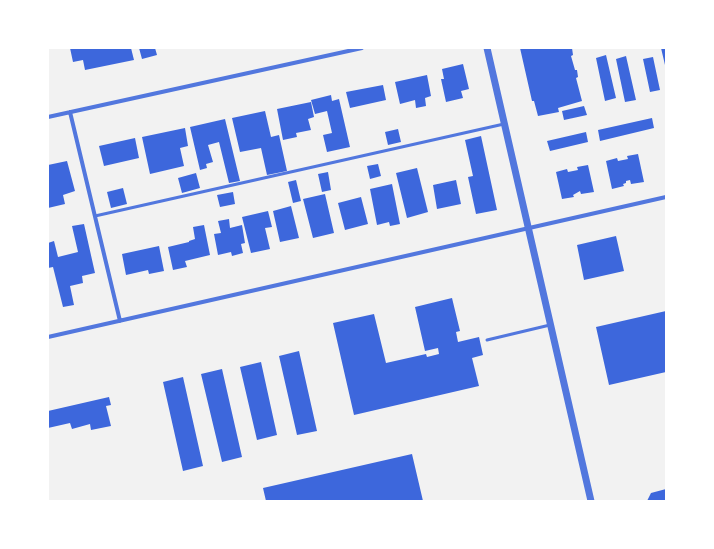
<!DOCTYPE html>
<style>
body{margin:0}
#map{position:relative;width:714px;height:549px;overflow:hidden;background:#f2f2f2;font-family:"Exo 2",sans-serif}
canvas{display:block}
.frame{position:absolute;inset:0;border:49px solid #fff;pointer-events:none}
</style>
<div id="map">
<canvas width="714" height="549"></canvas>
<div class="frame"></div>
</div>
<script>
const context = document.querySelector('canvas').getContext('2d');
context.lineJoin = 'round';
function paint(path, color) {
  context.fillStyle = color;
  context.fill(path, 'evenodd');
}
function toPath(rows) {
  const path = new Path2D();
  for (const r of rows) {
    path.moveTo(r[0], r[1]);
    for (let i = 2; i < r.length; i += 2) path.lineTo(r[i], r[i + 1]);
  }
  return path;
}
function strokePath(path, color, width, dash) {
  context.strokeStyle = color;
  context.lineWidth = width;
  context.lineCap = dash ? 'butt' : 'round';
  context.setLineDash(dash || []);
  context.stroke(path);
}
const building = toPath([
 [70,48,131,48,134,60,85,70,83,60,73,62],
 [139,48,155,48,157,55,142,59],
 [520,48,572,48,573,55,571,56,575,70,577,70,578,77,576,78,582,101,558,108,559,112,538,116,534,101,532,101],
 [661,48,666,48,666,65,665,65],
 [606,55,616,98,605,101,596,58],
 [626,56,636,100,625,102,616,59],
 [653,57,660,90,650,92,643,59],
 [463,64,469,89,461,91,463,98,446,102,441,79,444,79,442,69],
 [427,75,431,96,425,98,426,106,416,108,415,100,400,104,395,82],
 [383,85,386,100,350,108,346,92],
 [331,95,332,101,339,99,350,147,327,152,323,135,332,133,327,111,315,114,311,100],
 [311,102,314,117,308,119,311,130,296,133,297,137,283,140,277,109],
 [584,106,587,115,564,120,562,111],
 [265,111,271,137,279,135,287,171,267,175,261,148,240,152,232,118],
 [652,118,654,128,600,141,598,130],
 [225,119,240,181,229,183,219,142,208,145,213,162,206,164,207,168,200,170,190,127],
 [185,128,188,146,180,148,184,166,150,174,142,137],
 [398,129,401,142,388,145,385,132],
 [586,132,588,142,550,151,547,141],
 [481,136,497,210,476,214,468,177,473,176,465,140],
 [135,138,139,158,104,166,99,146],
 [638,154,644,182,631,184,630,180,626,181,626,183,623,184,624,186,612,189,606,161,617,158,618,161,628,159,627,156],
 [67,161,75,191,63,195,65,204,48,208,48,165],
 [378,164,381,176,370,179,367,166],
 [588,165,594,192,581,194,580,191,573,195,574,197,562,199,556,172,567,169,568,172,578,170,577,167],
 [417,168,428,212,407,218,396,173],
 [328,172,331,190,322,192,318,174],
 [196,173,200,188,182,193,178,178],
 [296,180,301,201,293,203,288,182],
 [456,180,461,204,437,209,433,185],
 [392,184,400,224,390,226,389,222,377,225,370,189],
 [123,188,127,204,111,208,107,192],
 [233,192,235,204,220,207,217,195],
 [325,194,334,233,313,238,303,199],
 [361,197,368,224,345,230,338,203],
 [291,206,299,238,280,242,273,211],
 [268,211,272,227,265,228,270,249,251,253,242,217],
 [229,219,230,228,242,225,245,243,241,244,243,253,232,256,231,252,218,255,214,234,221,233,218,221],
 [84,224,95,273,82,276,83,283,70,286,74,305,63,307,53,267,48,268,48,243,54,241,58,257,78,252,72,226],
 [204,225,210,255,185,261,187,267,173,270,168,247,189,242,189,241,195,239,193,227],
 [616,236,624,271,584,280,577,245],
 [159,246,164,271,149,274,148,270,126,275,122,254],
 [452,298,460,331,456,332,458,342,479,337,483,355,472,358,479,386,354,415,333,323,374,314,386,363,426,354,427,357,439,354,438,348,425,351,415,307],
 [666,311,666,372,609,385,596,327],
 [299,351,317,431,297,435,279,356],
 [261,362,277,435,257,440,240,367],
 [222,369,242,457,222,462,201,374],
 [183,377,203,466,183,471,163,382],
 [109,397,111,405,106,406,111,426,91,430,90,424,72,429,70,423,48,428,48,411],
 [412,454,423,501,266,501,263,488],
 [666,489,666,501,647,501,651,493]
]);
const service = toPath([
 [95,216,504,124],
 [487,340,550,325]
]);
const minor = toPath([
 [70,112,120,321],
 [48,117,362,48],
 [48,337,666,197]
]);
const tertiary = toPath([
 [487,48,591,501]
]);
paint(building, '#3d67dc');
strokePath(service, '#5277de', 3);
strokePath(minor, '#5277de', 4);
strokePath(tertiary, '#5277de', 7);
</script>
